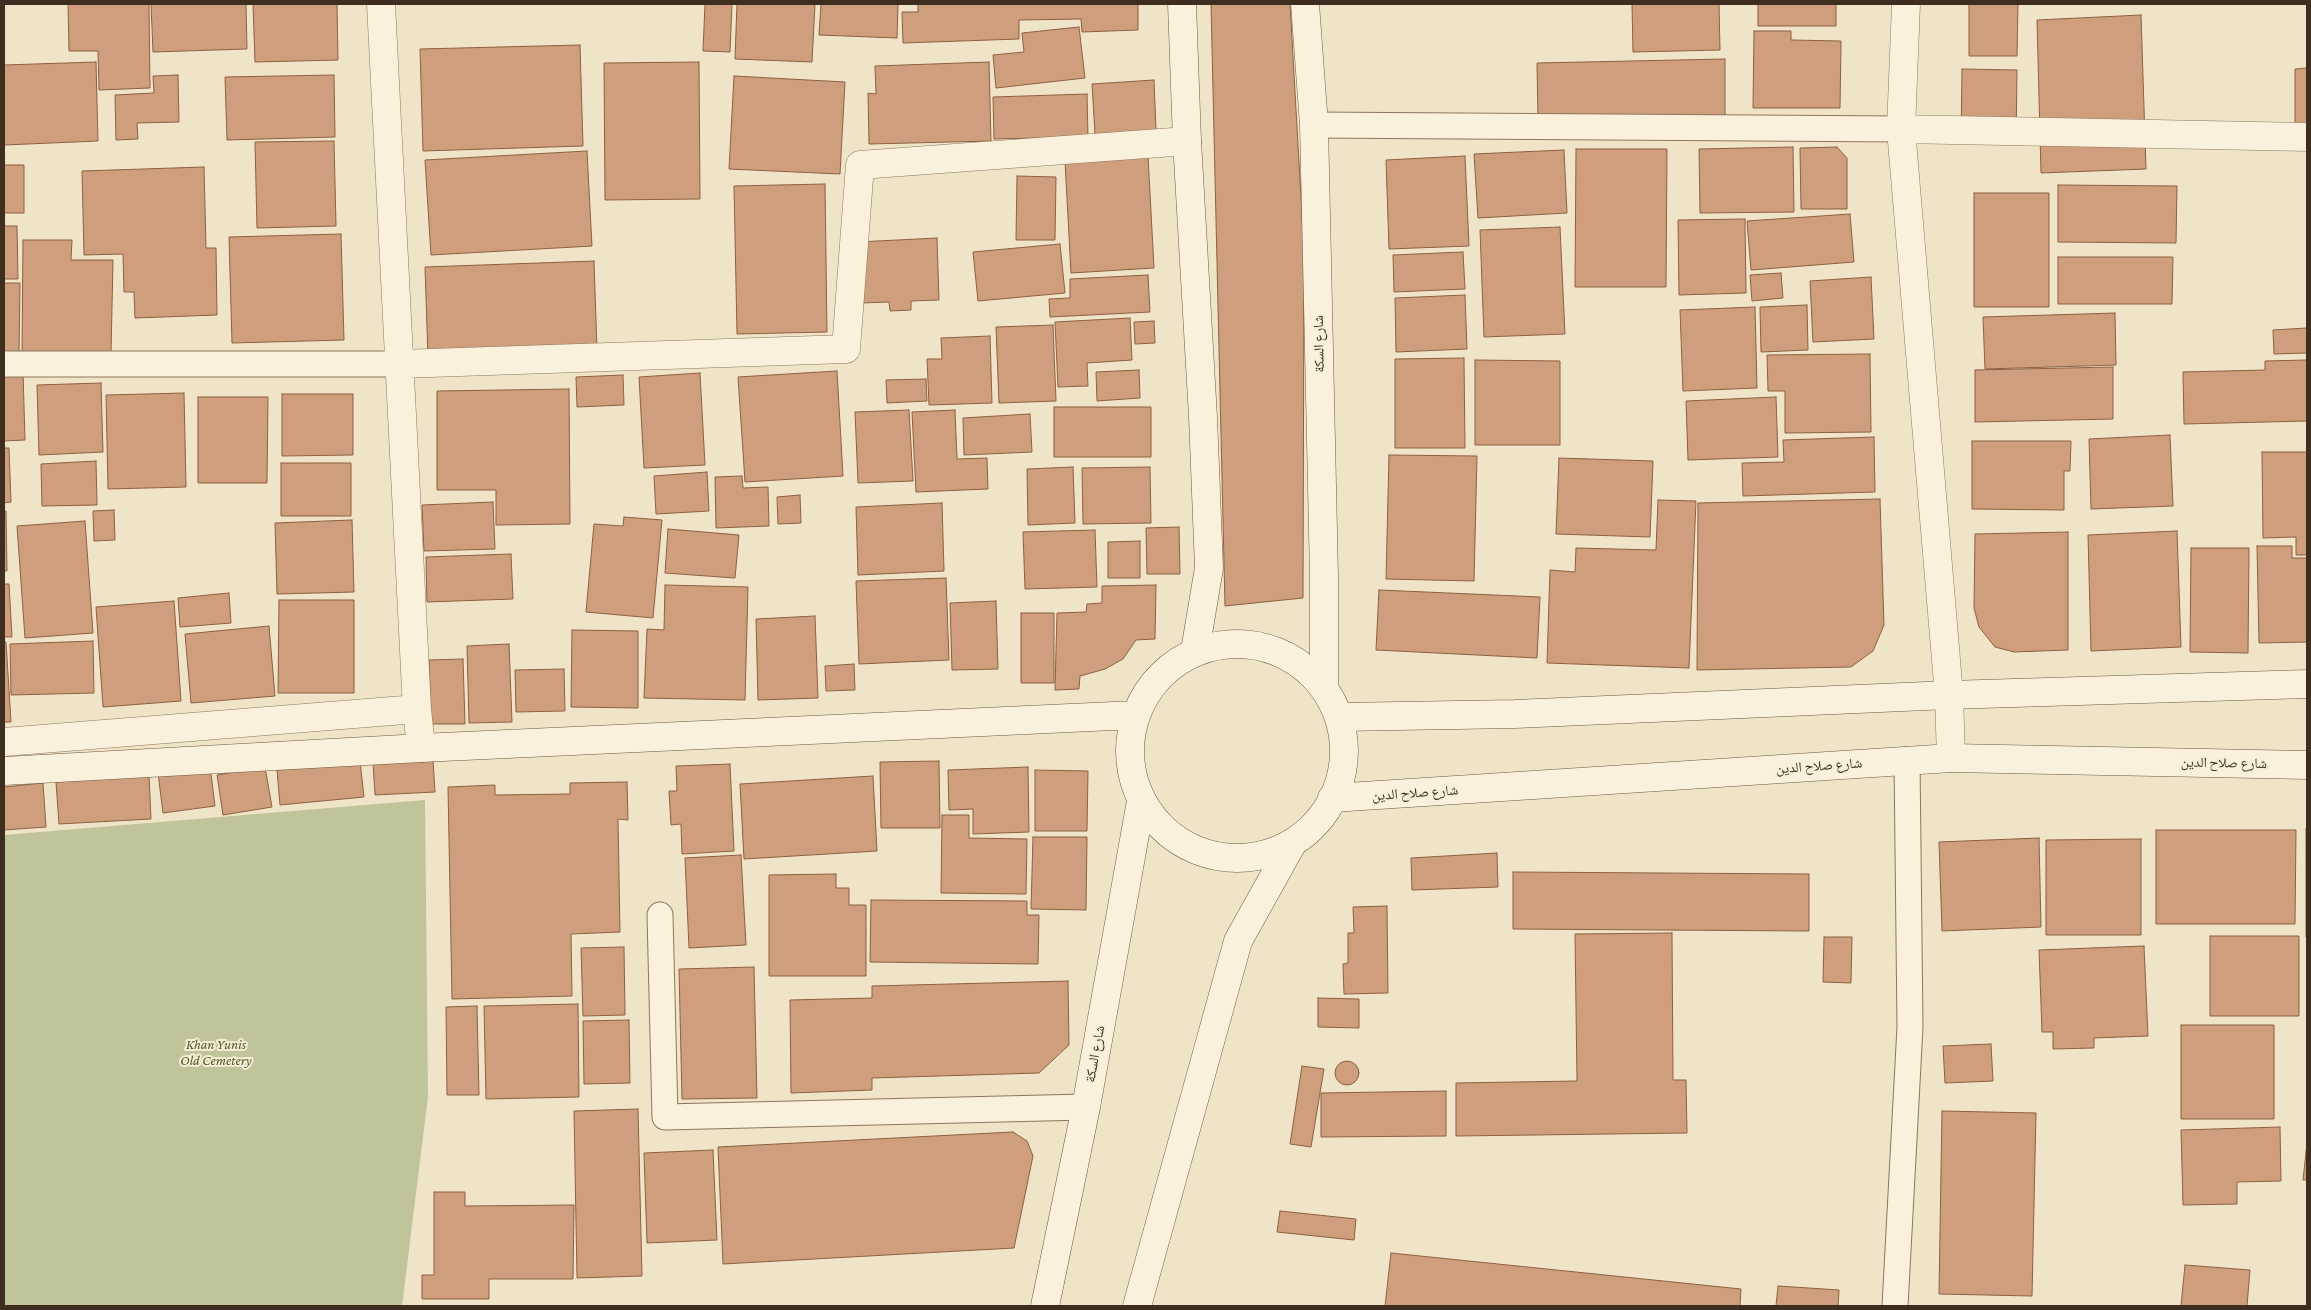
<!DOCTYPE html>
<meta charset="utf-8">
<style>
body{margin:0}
#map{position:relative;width:2311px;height:1310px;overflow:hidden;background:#f0e4c8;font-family:"Crimson Pro",serif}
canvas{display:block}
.frame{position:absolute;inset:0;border:5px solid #3d2e20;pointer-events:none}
</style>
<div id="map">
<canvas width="2311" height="1310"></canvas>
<div class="frame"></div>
</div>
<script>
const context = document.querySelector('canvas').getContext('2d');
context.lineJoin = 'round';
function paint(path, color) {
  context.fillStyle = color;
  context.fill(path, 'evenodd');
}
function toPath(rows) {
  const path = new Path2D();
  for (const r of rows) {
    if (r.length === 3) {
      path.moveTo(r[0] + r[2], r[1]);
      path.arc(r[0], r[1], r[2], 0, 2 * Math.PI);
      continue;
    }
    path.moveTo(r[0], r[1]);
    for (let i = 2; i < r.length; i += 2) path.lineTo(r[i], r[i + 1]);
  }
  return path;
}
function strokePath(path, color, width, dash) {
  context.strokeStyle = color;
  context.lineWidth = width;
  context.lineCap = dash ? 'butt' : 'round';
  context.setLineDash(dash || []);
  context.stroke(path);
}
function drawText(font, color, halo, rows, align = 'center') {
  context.font = font + ' "Crimson Pro","Noto Naskh Arabic",serif';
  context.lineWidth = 4;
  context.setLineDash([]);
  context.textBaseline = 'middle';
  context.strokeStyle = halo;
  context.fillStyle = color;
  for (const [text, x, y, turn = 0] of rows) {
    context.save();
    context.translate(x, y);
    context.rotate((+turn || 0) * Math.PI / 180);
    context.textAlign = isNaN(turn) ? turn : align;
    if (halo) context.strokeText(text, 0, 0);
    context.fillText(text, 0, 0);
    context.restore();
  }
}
const cemetery = toPath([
 [425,800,428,1097,402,1306,4,1306,4,835]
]);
const building = toPath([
 [68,4,149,4,150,88,99,90,98,51,69,51,68,4],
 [151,4,246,4,247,49,153,52,151,4],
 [253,4,337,4,338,60,255,62,253,4],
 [705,4,732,4,730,52,703,51,705,4],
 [737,4,815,4,812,62,735,59,737,4],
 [821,4,898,4,897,38,819,35,821,4],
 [918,4,1138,4,1138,30,1082,32,1081,19,1019,20,1019,39,903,43,902,12,918,12,918,4],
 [1211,4,1290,4,1304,250,1303,598,1225,606,1211,4],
 [1632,4,1719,4,1720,50,1633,52,1632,4],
 [1758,4,1836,4,1836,26,1758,26,1758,4],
 [1969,4,2018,4,2017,56,1969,56,1969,4],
 [2141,15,2146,169,2041,173,2037,20,2141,15],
 [1079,27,1085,78,996,88,993,55,1024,52,1022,33,1079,27],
 [1754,31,1791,31,1791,40,1841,41,1840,108,1753,108,1754,31],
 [580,45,583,146,423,151,420,49,580,45],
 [1725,59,1725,117,1538,120,1537,63,1725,59],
 [96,62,98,141,4,145,4,65,96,62],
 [699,62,700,199,605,200,604,63,699,62],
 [989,62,991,141,869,144,868,93,876,94,875,66,989,62],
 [2307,68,2307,139,2295,139,2295,69,2307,68],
 [1962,69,2017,70,2016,143,1961,142,1962,69],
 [178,75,179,122,137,123,138,139,116,140,115,95,154,93,153,76,178,75],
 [334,75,335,137,227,140,225,77,334,75],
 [734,76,845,82,840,174,729,169,734,76],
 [1154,80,1156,130,1095,134,1092,84,1154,80],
 [1087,94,1088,137,994,139,993,97,1087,94],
 [334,141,336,226,257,228,255,142,334,141],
 [1793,147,1794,212,1700,213,1699,149,1793,147],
 [1837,147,1847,158,1847,209,1801,209,1800,148,1837,147],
 [1576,149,1667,149,1666,287,1575,287,1576,149],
 [1564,150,1567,213,1478,218,1474,154,1564,150],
 [587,151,592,246,431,255,425,160,587,151],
 [1148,156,1154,268,1071,273,1065,161,1148,156],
 [1465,156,1469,246,1389,249,1386,160,1465,156],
 [4,165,24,165,24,213,4,213,4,165],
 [204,167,206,248,216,248,217,315,135,318,134,292,124,292,123,254,84,255,82,171,204,167],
 [1017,176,1056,177,1055,240,1016,240,1017,176],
 [825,184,827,332,737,334,734,186,825,184],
 [2058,185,2177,186,2176,243,2058,242,2058,185],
 [1974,193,2049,193,2049,307,1974,307,1974,193],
 [1850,214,1854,262,1751,270,1747,221,1850,214],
 [1745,219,1746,293,1679,295,1678,220,1745,219],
 [4,226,17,226,18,279,4,279,4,226],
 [1560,227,1565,334,1484,337,1480,230,1560,227],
 [341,234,344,340,232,343,229,237,341,234],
 [937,238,939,300,911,301,911,310,890,311,889,302,861,303,858,242,937,238],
 [23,240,72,240,71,260,113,260,111,354,22,354,23,240],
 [1060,244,1065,293,978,301,973,252,1060,244],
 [1463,252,1465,289,1394,292,1393,255,1463,252],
 [2058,257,2173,257,2172,304,2058,304,2058,257],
 [594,261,597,350,428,357,425,267,594,261],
 [1781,273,1783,298,1752,301,1750,275,1781,273],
 [1148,275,1150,312,1050,317,1049,299,1070,298,1070,279,1148,275],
 [1871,277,1874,339,1813,342,1810,281,1871,277],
 [4,283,20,283,19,353,4,353,4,283],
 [1465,295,1467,349,1396,352,1395,298,1465,295],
 [1807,305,1808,350,1761,352,1760,307,1807,305],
 [1755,307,1757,388,1683,391,1680,310,1755,307],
 [2115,313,2116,365,1985,369,1983,317,2115,313],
 [1130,318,1132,360,1087,363,1088,386,1058,387,1055,322,1130,318],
 [1154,321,1155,343,1135,344,1134,322,1154,321],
 [1053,325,1056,401,999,403,996,327,1053,325],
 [2307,328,2307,353,2274,354,2273,330,2307,328],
 [990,336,992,403,929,405,927,359,942,359,941,338,990,336],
 [1870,354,1871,432,1785,433,1785,391,1768,391,1767,355,1870,354],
 [1464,358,1465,448,1395,448,1395,359,1464,358],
 [1475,360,1560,361,1560,445,1475,445,1475,360],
 [2307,360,2307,421,2184,424,2183,372,2265,370,2265,361,2307,360],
 [2113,367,2113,419,1975,422,1975,370,2113,367],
 [1139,370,1140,398,1097,401,1096,372,1139,370],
 [23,371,25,440,4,441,4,372,23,371],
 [837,371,843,476,745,482,738,377,837,371],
 [700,373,705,465,644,468,639,377,700,373],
 [623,375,624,405,577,407,576,377,623,375],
 [926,379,927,401,887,403,886,380,926,379],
 [101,383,103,452,39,455,37,385,101,383],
 [569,389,570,524,496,525,496,490,437,490,437,391,569,389],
 [184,393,186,487,108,489,106,395,184,393],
 [282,394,353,394,353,455,282,456,282,394],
 [198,397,268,397,267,483,198,483,198,397],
 [1776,397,1778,457,1688,460,1686,401,1776,397],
 [1054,407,1151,407,1151,457,1054,457,1054,407],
 [909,410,913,481,858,483,855,412,909,410],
 [955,410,957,459,987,458,988,489,916,492,912,412,955,410],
 [1030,414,1032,452,964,455,963,418,1030,414],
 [2170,435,2173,506,2091,509,2089,439,2170,435],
 [1874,437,1875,492,1743,496,1742,463,1784,462,1783,440,1874,437],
 [1972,441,2071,441,2070,471,2064,471,2064,510,1972,509,1972,441],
 [4,448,9,448,11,502,4,503,4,448],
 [2262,452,2307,452,2307,555,2296,555,2296,537,2263,538,2262,452],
 [1389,455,1477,456,1474,581,1386,579,1389,455],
 [1559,458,1653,461,1650,537,1556,534,1559,458],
 [96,461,97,505,42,506,41,464,96,461],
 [281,463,351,463,351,516,281,516,281,463],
 [1073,467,1075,523,1028,525,1027,469,1073,467],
 [1150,467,1151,523,1083,524,1082,468,1150,467],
 [707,472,709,511,656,514,654,476,707,472],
 [742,476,743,488,768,487,769,526,716,528,715,477,742,476],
 [800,495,801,523,778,524,777,497,800,495],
 [1880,499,1884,625,1873,651,1851,667,1697,670,1698,503,1880,499],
 [1658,500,1696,501,1689,668,1547,663,1550,570,1575,572,1576,548,1656,550,1658,500],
 [493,502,495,549,424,551,422,505,493,502],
 [942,503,944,571,858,575,856,507,942,503],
 [114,510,115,540,94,541,93,511,114,510],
 [4,511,6,511,7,571,4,571,4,511],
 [624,517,662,520,653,618,586,612,594,524,623,526,624,517],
 [352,520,354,592,277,594,275,523,352,520],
 [85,521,93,633,25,638,17,526,85,521],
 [1179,527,1180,574,1147,574,1146,528,1179,527],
 [668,529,739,535,735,578,665,573,668,529],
 [1095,530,1097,587,1025,589,1023,532,1095,530],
 [2177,531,2181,647,2091,651,2088,535,2177,531],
 [2068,532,2068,650,2014,652,1995,647,1979,627,1974,608,1975,534,2068,532],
 [1140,541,1140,578,1108,578,1108,542,1140,541],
 [2257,546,2292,546,2292,558,2307,558,2307,642,2259,643,2257,546],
 [2191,548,2249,548,2248,653,2190,652,2191,548],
 [511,554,513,599,427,602,426,557,511,554],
 [946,578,949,660,859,664,856,581,946,578],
 [4,584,9,584,12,637,4,637,4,584],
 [665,585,748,587,745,700,644,698,647,629,664,630,665,585],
 [1156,585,1155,639,1136,640,1123,659,1105,669,1080,676,1079,689,1055,690,1057,613,1086,612,1087,604,1102,603,1102,586,1156,585],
 [1379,590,1540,597,1537,658,1376,650,1379,590],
 [229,593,231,623,180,627,178,598,229,593],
 [279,600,354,600,354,693,278,693,279,600],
 [174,601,181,701,103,707,96,607,174,601],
 [996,601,998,669,952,670,950,603,996,601],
 [1021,613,1054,613,1054,683,1021,683,1021,613],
 [815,616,818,698,758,700,756,619,815,616],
 [269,626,275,696,191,703,185,634,269,626],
 [572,630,638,631,638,708,571,707,572,630],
 [93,641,94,693,11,695,10,644,93,641],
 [4,642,6,642,11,722,4,722,4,642],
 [509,644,512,722,469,723,467,646,509,644],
 [463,659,465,724,431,724,429,660,463,659],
 [854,664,855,690,826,691,825,666,854,664],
 [564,669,565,711,516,712,515,670,564,669],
 [433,760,435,792,375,795,373,763,433,760],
 [360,761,364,797,280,805,277,770,360,761],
 [939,761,940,828,881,828,880,762,939,761],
 [730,764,734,851,682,854,681,824,671,825,669,791,677,791,676,766,730,764],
 [210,766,215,806,163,813,158,773,210,766],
 [265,767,272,807,223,815,217,775,265,767],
 [1028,767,1029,832,973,834,973,809,949,810,948,770,1028,767],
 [1035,770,1088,771,1087,831,1035,831,1035,770],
 [149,776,151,819,59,824,56,782,149,776],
 [873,776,877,851,744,859,740,784,873,776],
 [627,782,628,820,618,819,620,932,571,934,572,996,452,999,448,787,495,785,495,795,570,794,570,783,627,782],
 [43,783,46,827,4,830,4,787,43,783],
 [942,815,969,815,969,838,1027,839,1026,894,941,893,942,815],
 [2306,829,2307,829,2307,937,2306,937,2306,829],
 [2156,830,2296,830,2295,924,2156,924,2156,830],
 [1033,837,1087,837,1086,910,1031,909,1033,837],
 [2039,838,2041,927,1942,931,1939,842,2039,838],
 [2141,839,2141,935,2046,935,2046,840,2141,839],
 [1497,853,1498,887,1412,890,1411,858,1497,853],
 [741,855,746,945,689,948,685,858,741,855],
 [1513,872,1809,874,1809,931,1513,929,1513,872],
 [836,874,836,888,849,888,849,905,866,905,866,976,769,976,769,875,836,874],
 [871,900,1027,901,1027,915,1039,915,1038,964,870,962,871,900],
 [1387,906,1388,993,1344,994,1343,964,1348,963,1348,933,1354,933,1353,907,1387,906],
 [1672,933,1673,1080,1686,1080,1687,1133,1456,1136,1456,1083,1577,1081,1575,934,1672,933],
 [2210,936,2299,936,2299,1016,2210,1016,2210,936],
 [1824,937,1852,937,1851,983,1823,982,1824,937],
 [2144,946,2148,1036,2094,1038,2094,1048,2053,1049,2053,1032,2042,1032,2039,950,2144,946],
 [624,947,625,1015,583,1016,581,948,624,947],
 [754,967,757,1098,682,1099,679,969,754,967],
 [1068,981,1069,1045,1039,1073,872,1078,872,1090,791,1093,790,1000,872,998,872,986,1068,981],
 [1318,998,1359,999,1359,1028,1318,1027,1318,998],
 [578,1004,579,1097,486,1099,484,1006,578,1004],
 [477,1006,479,1095,447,1095,446,1007,477,1006],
 [629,1020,630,1083,584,1084,583,1021,629,1020],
 [2181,1025,2274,1025,2274,1119,2181,1119,2181,1025],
 [1991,1044,1993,1081,1945,1083,1943,1046,1991,1044],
 [1347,1073,12],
 [1302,1066,1324,1069,1311,1147,1290,1144,1302,1066],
 [1446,1091,1446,1136,1321,1137,1321,1093,1446,1091],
 [638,1109,642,1276,577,1278,574,1111,638,1109],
 [1942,1111,2036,1113,2032,1296,1939,1294,1942,1111],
 [2280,1127,2281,1181,2237,1182,2237,1204,2183,1205,2181,1130,2280,1127],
 [1013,1132,1027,1141,1033,1156,1014,1248,723,1264,718,1147,1013,1132],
 [2307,1143,2307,1180,2303,1180,2307,1143],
 [713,1150,717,1240,647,1243,644,1153,713,1150],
 [434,1192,465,1192,465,1206,574,1205,573,1279,489,1279,489,1299,422,1299,422,1275,434,1275,434,1192],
 [1280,1211,1356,1219,1354,1240,1277,1232,1280,1211],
 [1391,1253,1741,1289,1740,1306,1385,1306,1391,1253],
 [2185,1265,2250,1270,2247,1306,2181,1306,2185,1265],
 [1778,1286,1839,1290,1838,1306,1776,1306,1778,1286]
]);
const lane = toPath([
 [1314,125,1901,129],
 [4,364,400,364],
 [660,915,665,1117,1086,1107],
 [1895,1306,1910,1027,1907,760]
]);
const street = toPath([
 [381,4,417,709,421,748],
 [1906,4,1901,129,1949,695,1951,758],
 [1901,129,2307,137],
 [400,364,846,349,860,165,1187,141],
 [4,742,417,709]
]);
const secondary = toPath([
 [1182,4,1187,141,1203,417,1209,568,1195,651],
 [1305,4,1314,125,1324,576,1324,685],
 [1237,751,107],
 [1340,717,1515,714,1949,695,2307,684],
 [4,771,421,748,1135,715],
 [1332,798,1951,758,2307,765],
 [1045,1306,1086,1107,1141,801],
 [1137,1306,1238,941,1292,844]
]);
const streetNames = [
 ["شارع السكة",1319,344,-91],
 ["شارع صلاح الدين",2224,763,1],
 ["شارع صلاح الدين",1819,766,-4],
 ["شارع صلاح الدين",1415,793,-4],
 ["شارع السكة",1095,1054,-80]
];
const parkNames = [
 ["Khan Yunis",216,1045],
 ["Old Cemetery",216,1061]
];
paint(cemetery, '#bfc49a');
paint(building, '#cf9f7d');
strokePath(building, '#8d5f41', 1);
strokePath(lane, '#8d765c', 27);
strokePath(street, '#8d765c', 29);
strokePath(secondary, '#6f573f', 29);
strokePath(lane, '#faf1dc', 25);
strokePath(street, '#faf1dc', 28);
strokePath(secondary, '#faf1dc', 28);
drawText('14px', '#3d2e20', '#f7eed8', streetNames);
drawText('italic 14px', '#4d5a26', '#f7eed8', parkNames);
</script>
